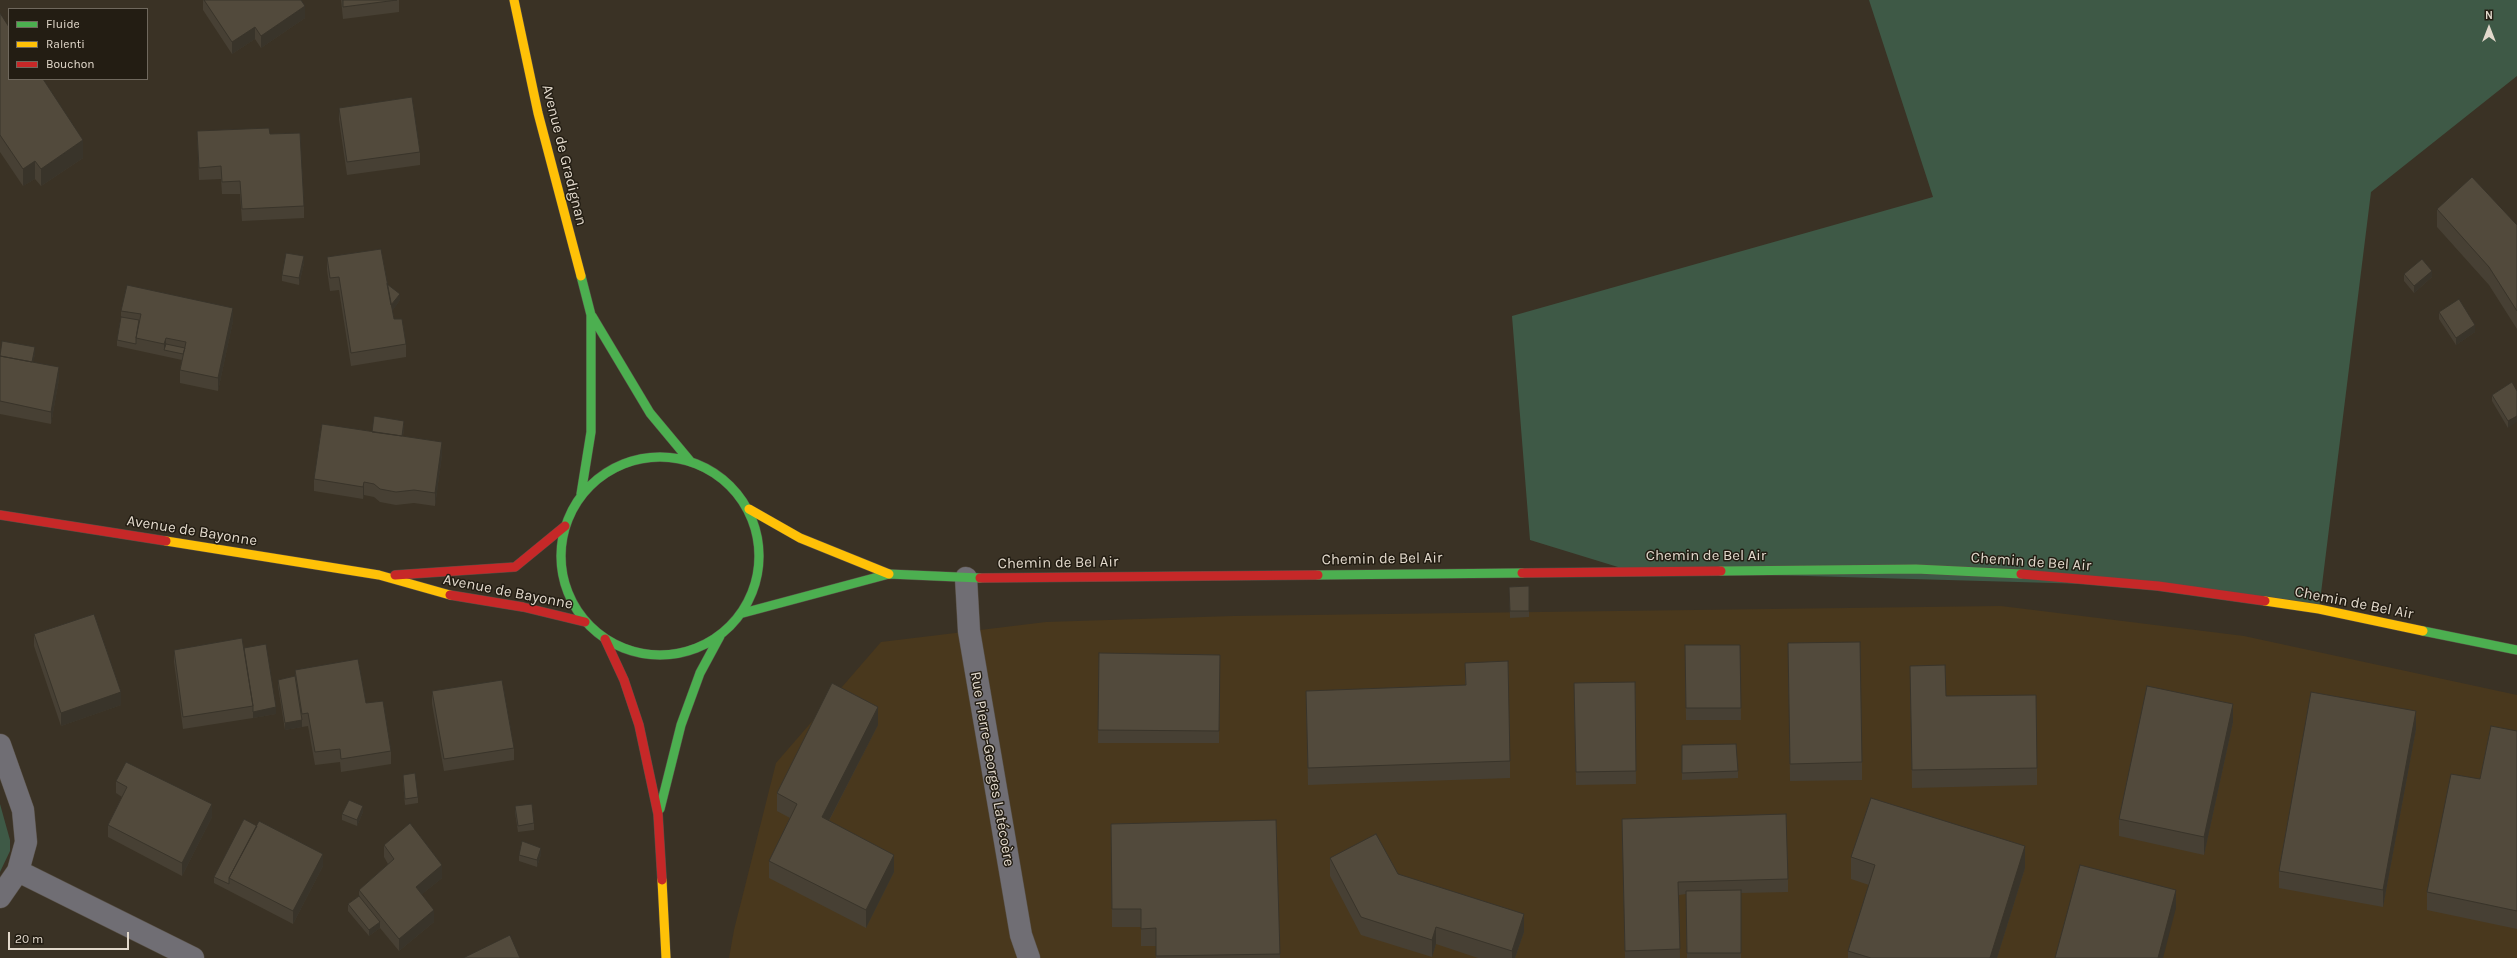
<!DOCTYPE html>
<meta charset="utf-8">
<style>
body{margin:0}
#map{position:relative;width:2517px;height:958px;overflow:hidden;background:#3a3225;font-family:Karla,sans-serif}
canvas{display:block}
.legend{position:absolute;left:8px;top:8px;width:140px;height:72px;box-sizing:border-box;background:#231d13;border:1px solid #6f685d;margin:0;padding:5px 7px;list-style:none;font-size:12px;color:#e2d9cc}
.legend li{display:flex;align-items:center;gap:8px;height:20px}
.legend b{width:20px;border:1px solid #6f685d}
.north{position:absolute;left:2469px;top:8px;width:40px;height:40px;-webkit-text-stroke:3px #231d13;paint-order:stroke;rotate:0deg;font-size:11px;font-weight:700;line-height:16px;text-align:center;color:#e2d9cc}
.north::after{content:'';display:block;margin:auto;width:14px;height:18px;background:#e2d9cc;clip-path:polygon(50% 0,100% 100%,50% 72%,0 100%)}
.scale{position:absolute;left:8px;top:932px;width:121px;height:18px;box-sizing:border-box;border:2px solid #e2d9cc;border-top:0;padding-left:5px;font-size:12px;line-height:14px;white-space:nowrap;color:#e2d9cc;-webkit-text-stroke:3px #231d13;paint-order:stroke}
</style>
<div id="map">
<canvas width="2517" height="958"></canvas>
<ul class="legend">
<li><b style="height:5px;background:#4caf50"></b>Fluide</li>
<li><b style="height:5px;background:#ffc107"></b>Ralenti</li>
<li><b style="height:5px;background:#c62828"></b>Bouchon</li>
</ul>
<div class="north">N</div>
<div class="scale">20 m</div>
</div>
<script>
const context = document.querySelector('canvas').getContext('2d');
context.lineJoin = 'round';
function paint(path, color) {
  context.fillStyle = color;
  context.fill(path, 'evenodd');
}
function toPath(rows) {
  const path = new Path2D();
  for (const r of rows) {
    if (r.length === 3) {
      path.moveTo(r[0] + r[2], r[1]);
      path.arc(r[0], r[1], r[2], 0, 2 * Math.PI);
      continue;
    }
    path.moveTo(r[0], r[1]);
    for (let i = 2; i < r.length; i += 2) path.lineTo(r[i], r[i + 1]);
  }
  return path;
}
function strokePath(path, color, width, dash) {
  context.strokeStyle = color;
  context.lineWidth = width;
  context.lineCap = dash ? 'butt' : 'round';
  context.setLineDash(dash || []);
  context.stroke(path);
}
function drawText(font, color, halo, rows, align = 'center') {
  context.font = font + ' Karla,sans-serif';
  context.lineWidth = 3;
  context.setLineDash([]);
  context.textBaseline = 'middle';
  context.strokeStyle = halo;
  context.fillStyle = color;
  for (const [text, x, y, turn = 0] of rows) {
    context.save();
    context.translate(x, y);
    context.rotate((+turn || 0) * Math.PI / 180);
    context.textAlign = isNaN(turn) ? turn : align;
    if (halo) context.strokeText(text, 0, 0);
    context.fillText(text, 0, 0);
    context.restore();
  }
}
const built = toPath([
 [2001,606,2244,636,2517,695,2517,958,729,958,734,930,776,763,881,642,1046,622,1233,616]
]);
const green = toPath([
 [1869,0,2517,0,2517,76,2371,192,2319,609,2158,586,1631,571,1530,540,1512,316,1933,197],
 [0,804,10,840,10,851,0,872]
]);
const street = toPath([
 [966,578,969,631,1021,935,1029,958],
 [0,745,23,810,26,842,18,871,0,897],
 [18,871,193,958]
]);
const fast = toPath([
 [581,276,591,315,591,432,581,494],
 [592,316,650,413,690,461],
 [660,556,99],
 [1721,571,1916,569,2021,574],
 [1318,575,1522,573],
 [743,613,889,574,980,578],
 [2423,631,2517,650],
 [660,809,681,725,700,673,720,636]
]);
const slow = toPath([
 [514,0,538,113,581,276],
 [749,509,800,538,889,574],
 [166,541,379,575,450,595],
 [2265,601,2319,609,2423,631],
 [662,880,666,958]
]);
const jam = toPath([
 [0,515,166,541],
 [1522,573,1721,571],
 [2021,574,2158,586,2265,601],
 [395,575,515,567,565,526],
 [980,578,1318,575],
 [450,595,523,607,585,622],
 [605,639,624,680,639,725,658,814,662,880]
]);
const wall = toPath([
 [203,0,301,0,305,18,261,48,255,39,232,54,203,10],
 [341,0,399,0,399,12,343,19],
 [0,13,83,158,41,186,35,179,23,186,0,152],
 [339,108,420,152,420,165,347,175,339,120],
 [197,131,270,134,304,206,304,218,242,221,240,194,222,194,221,179,199,180],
 [2437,209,2517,225,2517,329,2489,285,2437,227],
 [327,257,387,284,400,300,392,311,394,319,406,344,406,357,351,366,339,290,330,291,327,270],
 [304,263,299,285,282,281,282,275],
 [2404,274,2432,277,2414,293,2404,281],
 [121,311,233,321,218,391,180,383,180,370,182,360,117,346,117,340,121,317],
 [2439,312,2475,332,2456,345,2439,319],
 [0,352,35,354,33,362,59,379,51,424,0,414],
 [2512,382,2508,428,2492,401,2492,395],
 [404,428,403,436,442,455,435,506,414,503,396,505,380,502,374,497,364,495,363,499,314,491,314,479,372,432],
 [1529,586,1529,617,1510,618,1509,587],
 [34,634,121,705,61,726,34,646],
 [1788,643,1862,762,1862,780,1790,781],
 [1740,645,1741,720,1686,720,1685,658],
 [244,648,276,714,253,718,183,729,174,662,174,650],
 [1099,653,1220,655,1219,743,1098,743],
 [1465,663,1510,761,1510,778,1308,785,1306,691,1465,685],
 [1910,666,1946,696,2037,768,2037,785,1912,788],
 [295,670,366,703,391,751,391,764,341,772,340,762,315,765,308,726,302,727,285,730,278,686,278,680,295,676],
 [1635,682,1636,784,1576,785,1574,696],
 [432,691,514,748,514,760,444,771,432,704],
 [2233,722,2204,855,2119,836,2119,819],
 [878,725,829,821,894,872,866,928,769,878,769,861,790,818,777,811,777,793],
 [2416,729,2383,907,2279,888,2279,871],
 [2517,731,2517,929,2427,910,2427,892,2480,779],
 [1682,745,1738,771,1738,778,1682,780],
 [403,775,418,797,418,803,405,805,403,782],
 [116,781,212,817,182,876,108,837,108,825,122,797,116,793],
 [515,806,534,823,534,830,518,832,515,812],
 [363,812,357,826,342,820,342,814],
 [1622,819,1788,879,1788,892,1741,893,1741,958,1687,958,1686,894,1679,895,1680,958,1625,958],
 [1276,820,1280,958,1156,958,1156,946,1141,946,1141,927,1112,927,1111,824],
 [384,845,442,878,422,894,434,922,399,951,380,928,369,936,348,911,348,904,359,896,359,890,388,864,384,857],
 [541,854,537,867,519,861,519,855],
 [1851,857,2025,868,1997,958,1848,958,1848,951,1869,885,1851,879],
 [1330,858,1398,874,1524,932,1515,958,1478,958,1436,944,1432,957,1361,935,1330,876],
 [323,866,293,924,214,883,214,877]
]);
const shadedWall = toPath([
 [305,6,305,18,261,48,261,36],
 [255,27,255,39,232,54,232,42],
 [83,140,83,158,41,186,41,169],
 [35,161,35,179,23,186,23,169],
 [304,256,304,263,299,285,299,278],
 [2432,271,2432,277,2414,293,2414,286],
 [400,294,400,300,390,314,390,307],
 [233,308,233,321,218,391,218,378],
 [2475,325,2475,332,2456,345,2456,338],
 [166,338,166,350,164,350,164,356,164,344],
 [35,347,35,354,31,374,31,367],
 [59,367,59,379,51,424,51,412],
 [2517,416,2517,422,2508,428,2508,421],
 [404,421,404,428,401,449,401,442],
 [442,442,442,455,435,506,435,493],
 [364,482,364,495,363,499,363,487],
 [121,692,121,705,61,726,61,713],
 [2233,704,2233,722,2204,855,2204,837],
 [276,707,276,714,253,718,253,712],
 [878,707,878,725,822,834,822,817],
 [2416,711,2416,729,2383,907,2383,890],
 [302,720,302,727,285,730,285,723],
 [212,804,212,817,182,876,182,863],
 [363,806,363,812,357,826,357,820],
 [2025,846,2025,868,1997,958,1990,958],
 [541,848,541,854,537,867,537,860],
 [323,854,323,866,293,924,293,911],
 [894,855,894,872,866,928,866,910],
 [442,865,442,878,416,899,416,887],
 [2176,890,2176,908,2163,958,2158,958],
 [434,910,434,922,399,951,399,939],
 [1524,914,1524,932,1515,958,1512,958,1512,951],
 [380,922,380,928,369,936,369,930],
 [1436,927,1436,944,1432,957,1432,940]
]);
const building = toPath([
 [204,0,301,0,305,6,261,36,255,27,232,42,204,0],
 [343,0,397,0,343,7,343,0],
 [0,13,9,27,9,79,43,79,83,140,41,169,35,161,23,169,0,135,0,13],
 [412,97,420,152,347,162,339,108,412,97],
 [269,128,270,134,300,133,304,206,242,209,240,181,222,182,221,166,199,168,197,131,269,128],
 [2472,177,2517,225,2517,311,2489,267,2437,209,2472,177],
 [381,249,394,319,402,319,406,344,351,353,339,277,330,278,327,257,381,249],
 [286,253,304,256,299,278,282,275,286,253],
 [2422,259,2432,271,2414,286,2404,274,2422,259],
 [387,284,400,294,391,305,387,284],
 [127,285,233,308,218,378,180,370,186,342,166,338,164,344,136,338,141,314,121,311,127,285],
 [2459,299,2475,325,2456,338,2439,312,2459,299],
 [121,317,139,320,136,338,136,344,117,340,121,317],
 [2,341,35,347,32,362,0,356,2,341],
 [166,344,185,348,183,354,164,350,166,344],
 [0,356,59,367,51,412,0,401,0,356],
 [2512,382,2517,391,2517,416,2508,421,2492,395,2512,382],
 [374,416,404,421,402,436,372,432,374,416],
 [322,424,442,442,435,493,414,490,396,492,380,489,374,484,364,482,363,487,314,479,322,424],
 [1529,586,1529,611,1510,611,1509,587,1529,586],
 [94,614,121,692,61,713,34,634,94,614],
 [242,638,253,706,183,717,174,650,242,638],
 [1860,642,1862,762,1790,764,1788,643,1860,642],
 [266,644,276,707,253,712,253,706,244,648,266,644],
 [1685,645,1740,645,1741,708,1686,708,1685,645],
 [1099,653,1220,655,1219,731,1098,730,1099,653],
 [358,659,366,703,383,701,391,751,341,759,340,749,315,752,308,713,302,714,295,670,358,659],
 [1508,661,1510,761,1308,768,1306,691,1466,685,1465,663,1508,661],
 [1945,665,1946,696,2036,695,2037,768,1912,770,1910,666,1945,665],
 [295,676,302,720,285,723,278,680,295,676],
 [502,680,514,748,444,759,432,691,502,680],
 [1635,682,1636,771,1576,772,1574,683,1635,682],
 [832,683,878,707,822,817,894,855,866,910,769,861,797,804,777,793,832,683],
 [2147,686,2233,704,2204,837,2119,819,2147,686],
 [2311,692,2416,711,2383,890,2279,871,2311,692],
 [2491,726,2517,731,2517,911,2427,892,2451,774,2480,779,2491,726],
 [1736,744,1738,771,1682,773,1682,745,1736,744],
 [126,762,212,804,182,863,108,825,127,787,116,781,126,762],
 [415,773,418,797,405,799,403,775,415,773],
 [1871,798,2025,846,1990,958,1871,958,1848,951,1875,865,1851,857,1871,798],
 [349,800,363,806,357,820,342,814,349,800],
 [532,804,534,823,518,826,515,806,532,804],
 [1786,814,1788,879,1678,882,1680,949,1625,951,1622,819,1786,814],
 [244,819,257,826,229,878,229,884,214,877,244,819],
 [1276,820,1280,954,1156,956,1156,928,1141,929,1141,909,1112,909,1111,824,1276,820],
 [259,821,323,854,293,911,229,878,259,821],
 [410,823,442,865,416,887,434,910,399,939,359,890,394,859,384,845,410,823],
 [1376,834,1398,874,1524,914,1512,951,1436,927,1432,940,1361,917,1330,858,1376,834],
 [522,841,541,848,537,860,519,855,522,841],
 [2080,865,2176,890,2158,958,2055,958,2080,865],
 [1741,890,1741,953,1687,953,1686,891,1741,890],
 [359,896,380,922,369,930,348,904,359,896],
 [510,935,520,958,463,958,510,935]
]);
const streetNames = [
 ["Avenue de Gradignan",564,155,76],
 ["Avenue de Bayonne",192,531,9],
 ["Chemin de Bel Air",1706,556],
 ["Chemin de Bel Air",1382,559,-1],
 ["Chemin de Bel Air",2031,562,4],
 ["Chemin de Bel Air",1058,563,-1],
 ["Avenue de Bayonne",508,592,11],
 ["Chemin de Bel Air",2354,603,11],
 ["Rue Pierre-Georges Latécoère",992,769,80]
];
paint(built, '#49381d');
paint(green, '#3e5946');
strokePath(street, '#574f45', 23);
strokePath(fast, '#574f45', 10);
strokePath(slow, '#574f45', 10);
strokePath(jam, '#574f45', 10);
strokePath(street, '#706e74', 22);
strokePath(fast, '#4caf50', 9);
strokePath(slow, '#ffc107', 9);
strokePath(jam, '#c62828', 9);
paint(wall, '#474034');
paint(shadedWall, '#39342a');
paint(building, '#524a3c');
strokePath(building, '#39342a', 1);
drawText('15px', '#e2d9cc', '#231d13', streetNames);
</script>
